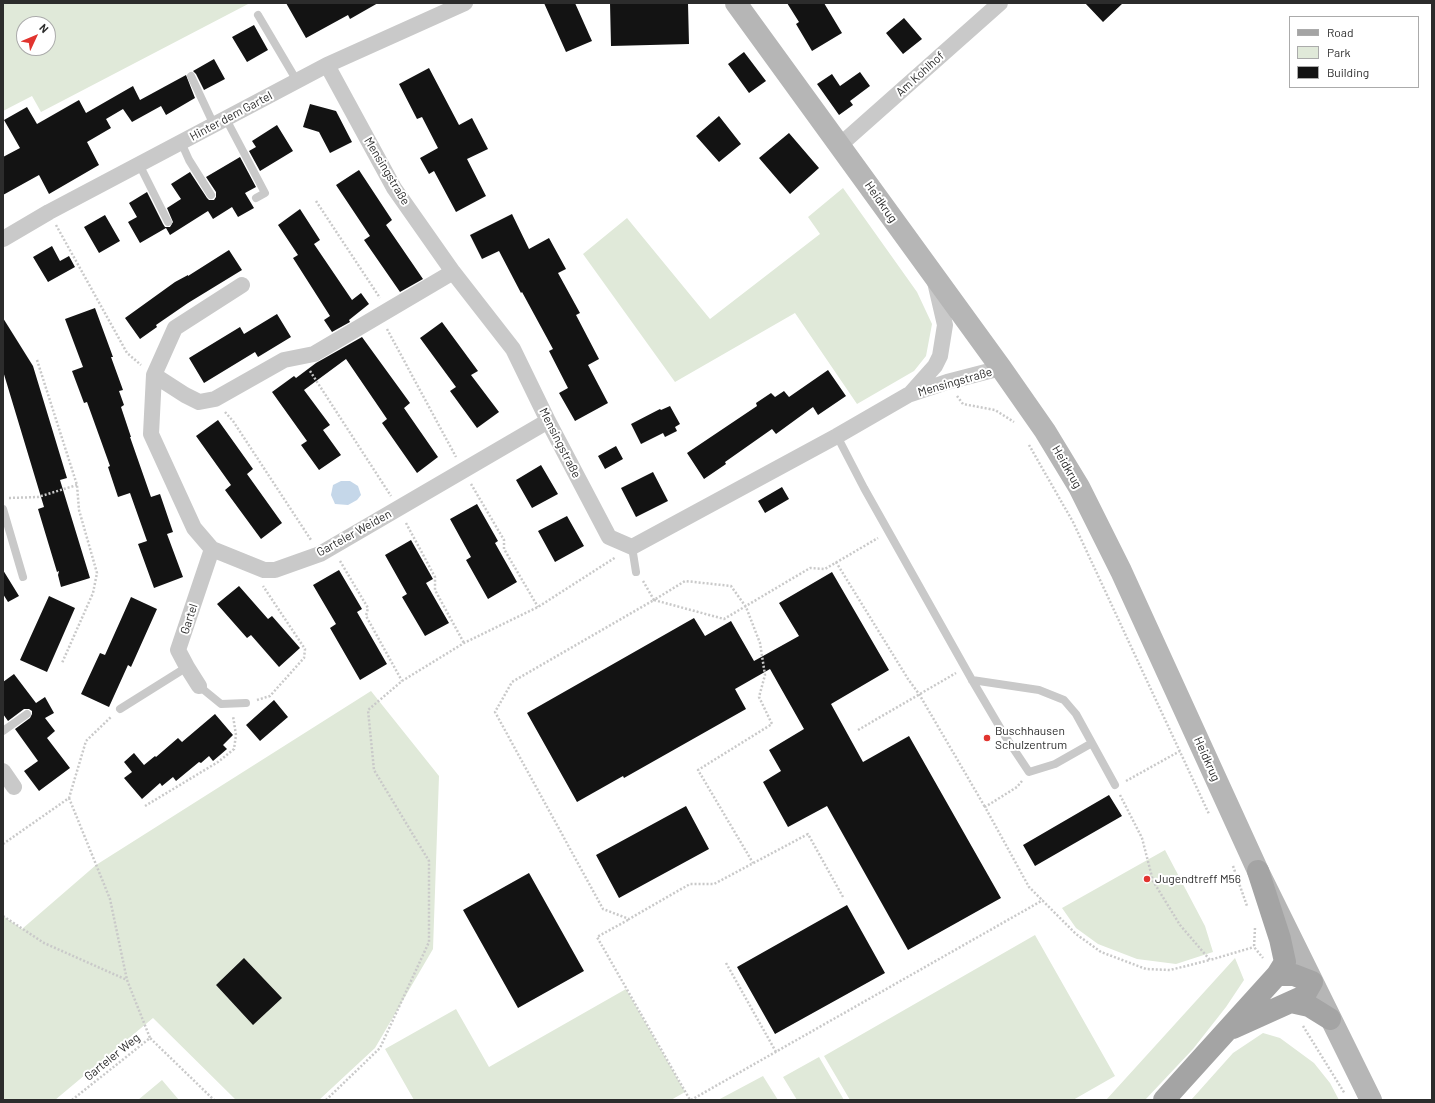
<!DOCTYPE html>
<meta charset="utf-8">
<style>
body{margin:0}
#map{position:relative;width:1435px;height:1103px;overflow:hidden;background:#fff;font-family:Barlow,sans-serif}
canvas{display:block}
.frame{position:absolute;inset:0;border:4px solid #2c2c2c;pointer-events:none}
.legend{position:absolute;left:1289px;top:16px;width:130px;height:72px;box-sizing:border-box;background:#fff;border:1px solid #ababab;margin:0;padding:5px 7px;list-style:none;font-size:12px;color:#2c2c2c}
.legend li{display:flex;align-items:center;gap:8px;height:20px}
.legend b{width:20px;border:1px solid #ababab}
.north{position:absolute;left:16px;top:16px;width:40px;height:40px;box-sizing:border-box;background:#fff;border:1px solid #ababab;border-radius:50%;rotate:46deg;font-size:11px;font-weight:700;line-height:16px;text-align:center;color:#2c2c2c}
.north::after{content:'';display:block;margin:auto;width:14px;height:18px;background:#e1342f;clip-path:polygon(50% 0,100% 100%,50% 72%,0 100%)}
</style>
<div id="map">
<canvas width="1435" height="1103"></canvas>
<div class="frame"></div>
<ul class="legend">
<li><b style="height:5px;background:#a4a4a4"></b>Road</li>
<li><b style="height:11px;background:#e0e9d9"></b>Park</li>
<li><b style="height:11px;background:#131313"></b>Building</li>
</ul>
<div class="north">N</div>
</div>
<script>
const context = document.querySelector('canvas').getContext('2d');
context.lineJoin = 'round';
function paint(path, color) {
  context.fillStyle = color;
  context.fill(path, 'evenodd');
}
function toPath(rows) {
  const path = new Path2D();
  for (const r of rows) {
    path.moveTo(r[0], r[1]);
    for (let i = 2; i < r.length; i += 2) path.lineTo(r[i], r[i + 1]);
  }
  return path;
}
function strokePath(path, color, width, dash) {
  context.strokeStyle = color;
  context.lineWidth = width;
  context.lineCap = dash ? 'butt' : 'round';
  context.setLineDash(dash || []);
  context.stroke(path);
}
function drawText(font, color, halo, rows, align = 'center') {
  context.font = font + ' Barlow,sans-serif';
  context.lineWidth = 4;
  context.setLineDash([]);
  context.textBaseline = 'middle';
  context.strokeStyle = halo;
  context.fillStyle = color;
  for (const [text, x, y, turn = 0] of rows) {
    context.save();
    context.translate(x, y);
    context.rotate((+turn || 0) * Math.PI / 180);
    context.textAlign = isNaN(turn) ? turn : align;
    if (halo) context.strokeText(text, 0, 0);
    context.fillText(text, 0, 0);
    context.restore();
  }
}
const green = toPath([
 [3,3,250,3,41,112,32,96,3,111],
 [24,24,48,24,48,48,24,48],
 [843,188,917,292,932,324,926,356,914,371,857,404,795,313,675,382,583,254,627,218,710,319,820,234,808,217],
 [371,691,439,776,433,949,375,1048,319,1100,236,1100,153,1018,55,1100,3,1100,3,916,22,929,96,865],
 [1165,850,1205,926,1213,952,1176,964,1137,959,1098,944,1076,928,1062,908],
 [1035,935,1115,1076,1073,1100,850,1100,824,1056],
 [1235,958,1244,980,1226,1007,1193,1049,1145,1100,1106,1100],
 [626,989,685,1092,671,1100,414,1100,385,1049,456,1009,489,1067],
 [1263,1033,1280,1038,1314,1063,1330,1083,1339,1100,1191,1100,1233,1053],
 [819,1057,844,1100,797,1100,783,1077],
 [763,1076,778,1100,718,1100],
 [162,1080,179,1100,138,1100]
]);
const water = toPath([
 [341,481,350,481,358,486,361,495,357,500,348,505,335,504,331,495,333,485]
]);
const building = toPath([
 [286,3,378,3,350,19,348,15,306,38],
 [544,3,575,3,592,41,566,52],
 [610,3,688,3,689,44,611,46],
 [787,3,824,3,842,33,812,51,796,24,799,22],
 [1085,3,1123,3,1103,22],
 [904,18,922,39,903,54,886,33],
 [254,25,268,50,247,62,232,37],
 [744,52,766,81,749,93,728,64],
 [214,59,225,79,204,90,196,74,193,71],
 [429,68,459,125,472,118,488,149,467,159,486,196,456,212,434,171,429,174,420,158,438,148,422,117,417,119,399,84],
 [860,72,870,86,850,101,853,105,839,115,817,84,832,74,840,86],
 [186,75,195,98,166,115,161,106,132,122,123,109,106,119,111,128,87,142,99,165,49,194,39,175,3,195,3,157,20,148,4,120,27,107,37,124,79,100,86,113,133,86,140,100],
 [310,104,336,111,352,142,330,153,319,132,303,127],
 [719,116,741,144,719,162,696,136],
 [277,125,293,151,260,171,249,151,256,147,252,141],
 [789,133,819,168,790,194,759,158],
 [240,157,256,187,245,193,254,208,238,217,232,207,213,219,208,211,170,235,166,228,140,243,128,222,137,217,129,203,147,192,163,224,165,227,170,227,173,222,167,208,181,199,171,184,190,172,207,198,209,200,214,200,216,197,216,192,206,177],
 [359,170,392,220,386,225,423,279,400,292,364,240,370,236,336,185],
 [300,209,320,240,314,244,352,300,361,293,369,304,349,320,350,322,332,332,324,320,330,316,293,258,298,255,278,225],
 [512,214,529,249,549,238,566,269,558,273,580,313,576,315,599,359,588,365,608,403,575,421,559,393,568,388,549,351,553,349,522,292,521,293,499,251,482,259,470,235],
 [105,215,120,241,99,253,84,227],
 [52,246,60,261,69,256,75,267,48,282,33,257],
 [229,250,242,270,188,303,156,325,157,327,140,339,125,318,175,282,188,275,188,276],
 [95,308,113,357,111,357,123,390,119,391,124,405,121,407,131,437,130,437,151,497,160,494,173,532,167,534,183,577,154,588,138,544,147,541,130,493,118,497,108,467,110,466,87,402,84,403,72,371,83,367,65,319],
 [277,314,291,337,258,357,255,352,204,383,189,358,240,327,244,334],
 [3,318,33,366,67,478,60,480,90,578,61,587,58,575,59,571,57,572,38,509,44,507,3,371],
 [442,322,478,371,471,375,499,412,477,428,450,391,456,387,420,338],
 [362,337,410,403,404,408,438,457,417,473,382,423,387,419,346,359,304,390,330,425,323,430,341,455,319,470,301,445,307,441,272,392,294,376,296,378,316,363],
 [828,370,846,396,818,415,813,407,776,434,772,429,725,462,726,464,704,479,687,453,757,406,756,403,771,393,775,397,784,391,789,397],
 [670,406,680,424,675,427,677,431,665,437,663,433,641,444,631,424,660,409,661,410],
 [218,420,253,469,247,474,282,523,261,539,225,490,231,485,196,436],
 [616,446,623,459,605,469,598,456],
 [541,465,558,494,532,508,516,480],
 [653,472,668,501,636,517,621,488],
 [782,487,789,499,765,513,758,501],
 [477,504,498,541,495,543,517,582,488,599,466,560,471,557,450,519],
 [567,516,584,546,555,562,538,531],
 [411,540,433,579,426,583,449,623,425,636,402,597,407,594,385,555],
 [3,570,19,596,8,602,3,594],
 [339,570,362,609,357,612,387,664,360,680,330,628,336,624,313,585],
 [832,572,889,670,831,704,863,762,909,736,1001,898,908,950,827,806,788,827,763,782,781,771,769,750,804,729,770,669,735,689,746,709,624,778,623,776,577,802,527,713,694,618,705,636,731,621,754,661,799,636,779,603],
 [239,586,268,619,272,616,300,648,279,667,251,635,247,638,217,604],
 [49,596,75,608,47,672,20,660],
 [131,597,157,609,131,667,128,665,109,707,81,694,100,653,105,655],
 [14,674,36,703,45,697,54,713,45,718,55,731,47,738,70,768,39,791,24,771,38,761,15,729,30,718,32,714,32,711,29,709,24,709,8,721,3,714,3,682],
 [274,700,288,717,260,741,246,725],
 [215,714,233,735,223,745,227,749,213,761,209,756,201,763,199,762,176,781,173,777,162,786,160,783,142,799,124,778,132,772,124,762,134,753,144,765,155,756,156,757,178,738,182,742],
 [1109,795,1122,816,1035,866,1023,845],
 [686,806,709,849,619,898,596,855],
 [529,873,584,971,518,1008,463,910],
 [847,905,885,973,775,1034,737,967],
 [244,958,282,998,253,1025,216,985]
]);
const path = toPath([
 [316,201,380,298],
 [56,225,127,353,141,365],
 [387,329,456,457],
 [37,360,77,485,79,510,97,573,93,593,62,663],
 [310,371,391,496],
 [957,396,963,404,995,410,1014,422],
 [225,412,233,421,311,540],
 [1029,445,1073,522,1209,814],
 [471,484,504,540,504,549,538,607],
 [9,498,38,497,77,485],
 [406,523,435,577,435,590,464,643],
 [340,561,368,608,366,616,402,681],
 [836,562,908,679,919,694,985,807],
 [643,581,654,600,685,581,731,586,746,607,760,643,765,675,759,697,772,724,698,770,753,863],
 [257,700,270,696,304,658,305,649,263,586],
 [858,730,956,673],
 [1022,781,1017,787,985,807,1029,887,1076,934,1101,952,1146,969,1170,970,1210,960],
 [1126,781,1180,751],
 [1120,795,1142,838,1153,881,1180,925,1210,960,1254,947],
 [69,798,110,899,127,980],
 [145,806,218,762,234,749,236,735,233,716],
 [3,844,69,798,86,741,112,716],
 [1233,866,1247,906],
 [843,897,808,834,714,884,690,884,629,919,603,909,495,712,512,682,654,600,724,619,810,568,825,569,878,538],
 [3,916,44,943,127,980,150,1038],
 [628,920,597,937,690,1100],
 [1255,928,1254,947,1263,958],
 [726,963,776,1052],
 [1303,1026,1345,1094],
 [72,1100,150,1038,214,1100],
 [326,1100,380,1048,429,942,429,861,374,770,368,710,402,681,464,643,538,607,616,557],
 [691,1100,1043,900]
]);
const lane = toPath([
 [258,15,297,81],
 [191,76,214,125],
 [226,119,265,193,256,198],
 [181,142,189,160,211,195],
 [139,164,168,222],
 [837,436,864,488,972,680,1005,736,1029,772,1055,764,1092,743],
 [3,509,23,577],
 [632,547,636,572],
 [972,680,1039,690,1064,700,1076,714,1115,785],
 [199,686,221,704,246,703],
 [120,709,187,667],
 [3,731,27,714]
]);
const street = toPath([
 [327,65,394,188,453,272,513,349,548,421,609,537,632,547,837,436,908,395,947,382,1001,368],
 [840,145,1000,3],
 [3,239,49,212,327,65,465,3],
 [242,285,175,328,154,375,151,434,194,528,212,549,264,570,275,570,320,554,548,421],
 [154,375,185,395,199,402,215,399,284,360,314,354,453,272],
 [910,394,935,366,940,356,945,325,935,282],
 [199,686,187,667,178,650,212,549],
 [3,771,14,787]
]);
const secondary = toPath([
 [736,3,1001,368,1045,431,1079,487,1121,571,1258,871,1371,1100]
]);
const primary = toPath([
 [1291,1002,1309,1006,1330,1019],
 [1233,1028,1304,996,1312,982,1294,975,1277,975],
 [1164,1100,1277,975,1285,962,1280,939,1258,871]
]);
const markers = [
 [987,738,4,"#e1342f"],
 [1147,879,4,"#e1342f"]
];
const streetNames = [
 ["Am Kohlhof",920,74,-42],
 ["Hinter dem Gartel",231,116,-28],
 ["Mensingstraße",387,171,59],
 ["Heidkrug",881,202,55],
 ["Mensingstraße",955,382,-16],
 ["Mensingstraße",560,443,63],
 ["Heidkrug",1067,467,60],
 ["Garteler Weiden",354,533,-29],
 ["Gartel",189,619,-72],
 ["Heidkrug",1207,759,66],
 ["Garteler Weg",112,1057,-39]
];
const poiNames = [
 ["Buschhausen",995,731],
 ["Schulzentrum",995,745],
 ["Jugendtreff M56",1155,879]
];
paint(green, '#e0e9d9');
paint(water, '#c5d7e9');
paint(building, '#131313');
strokePath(path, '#c9c9c9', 2.5, [2, 2]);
strokePath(lane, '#c9c9c9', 8);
strokePath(street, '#c9c9c9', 16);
strokePath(secondary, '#b6b6b6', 22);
strokePath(primary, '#a4a4a4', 22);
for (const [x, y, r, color] of markers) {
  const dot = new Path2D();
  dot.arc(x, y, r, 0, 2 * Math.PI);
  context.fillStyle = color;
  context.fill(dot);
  strokePath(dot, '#fff', 1.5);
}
drawText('12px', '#2c2c2c', '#fff', streetNames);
drawText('12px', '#2c2c2c', '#fff', poiNames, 'left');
</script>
